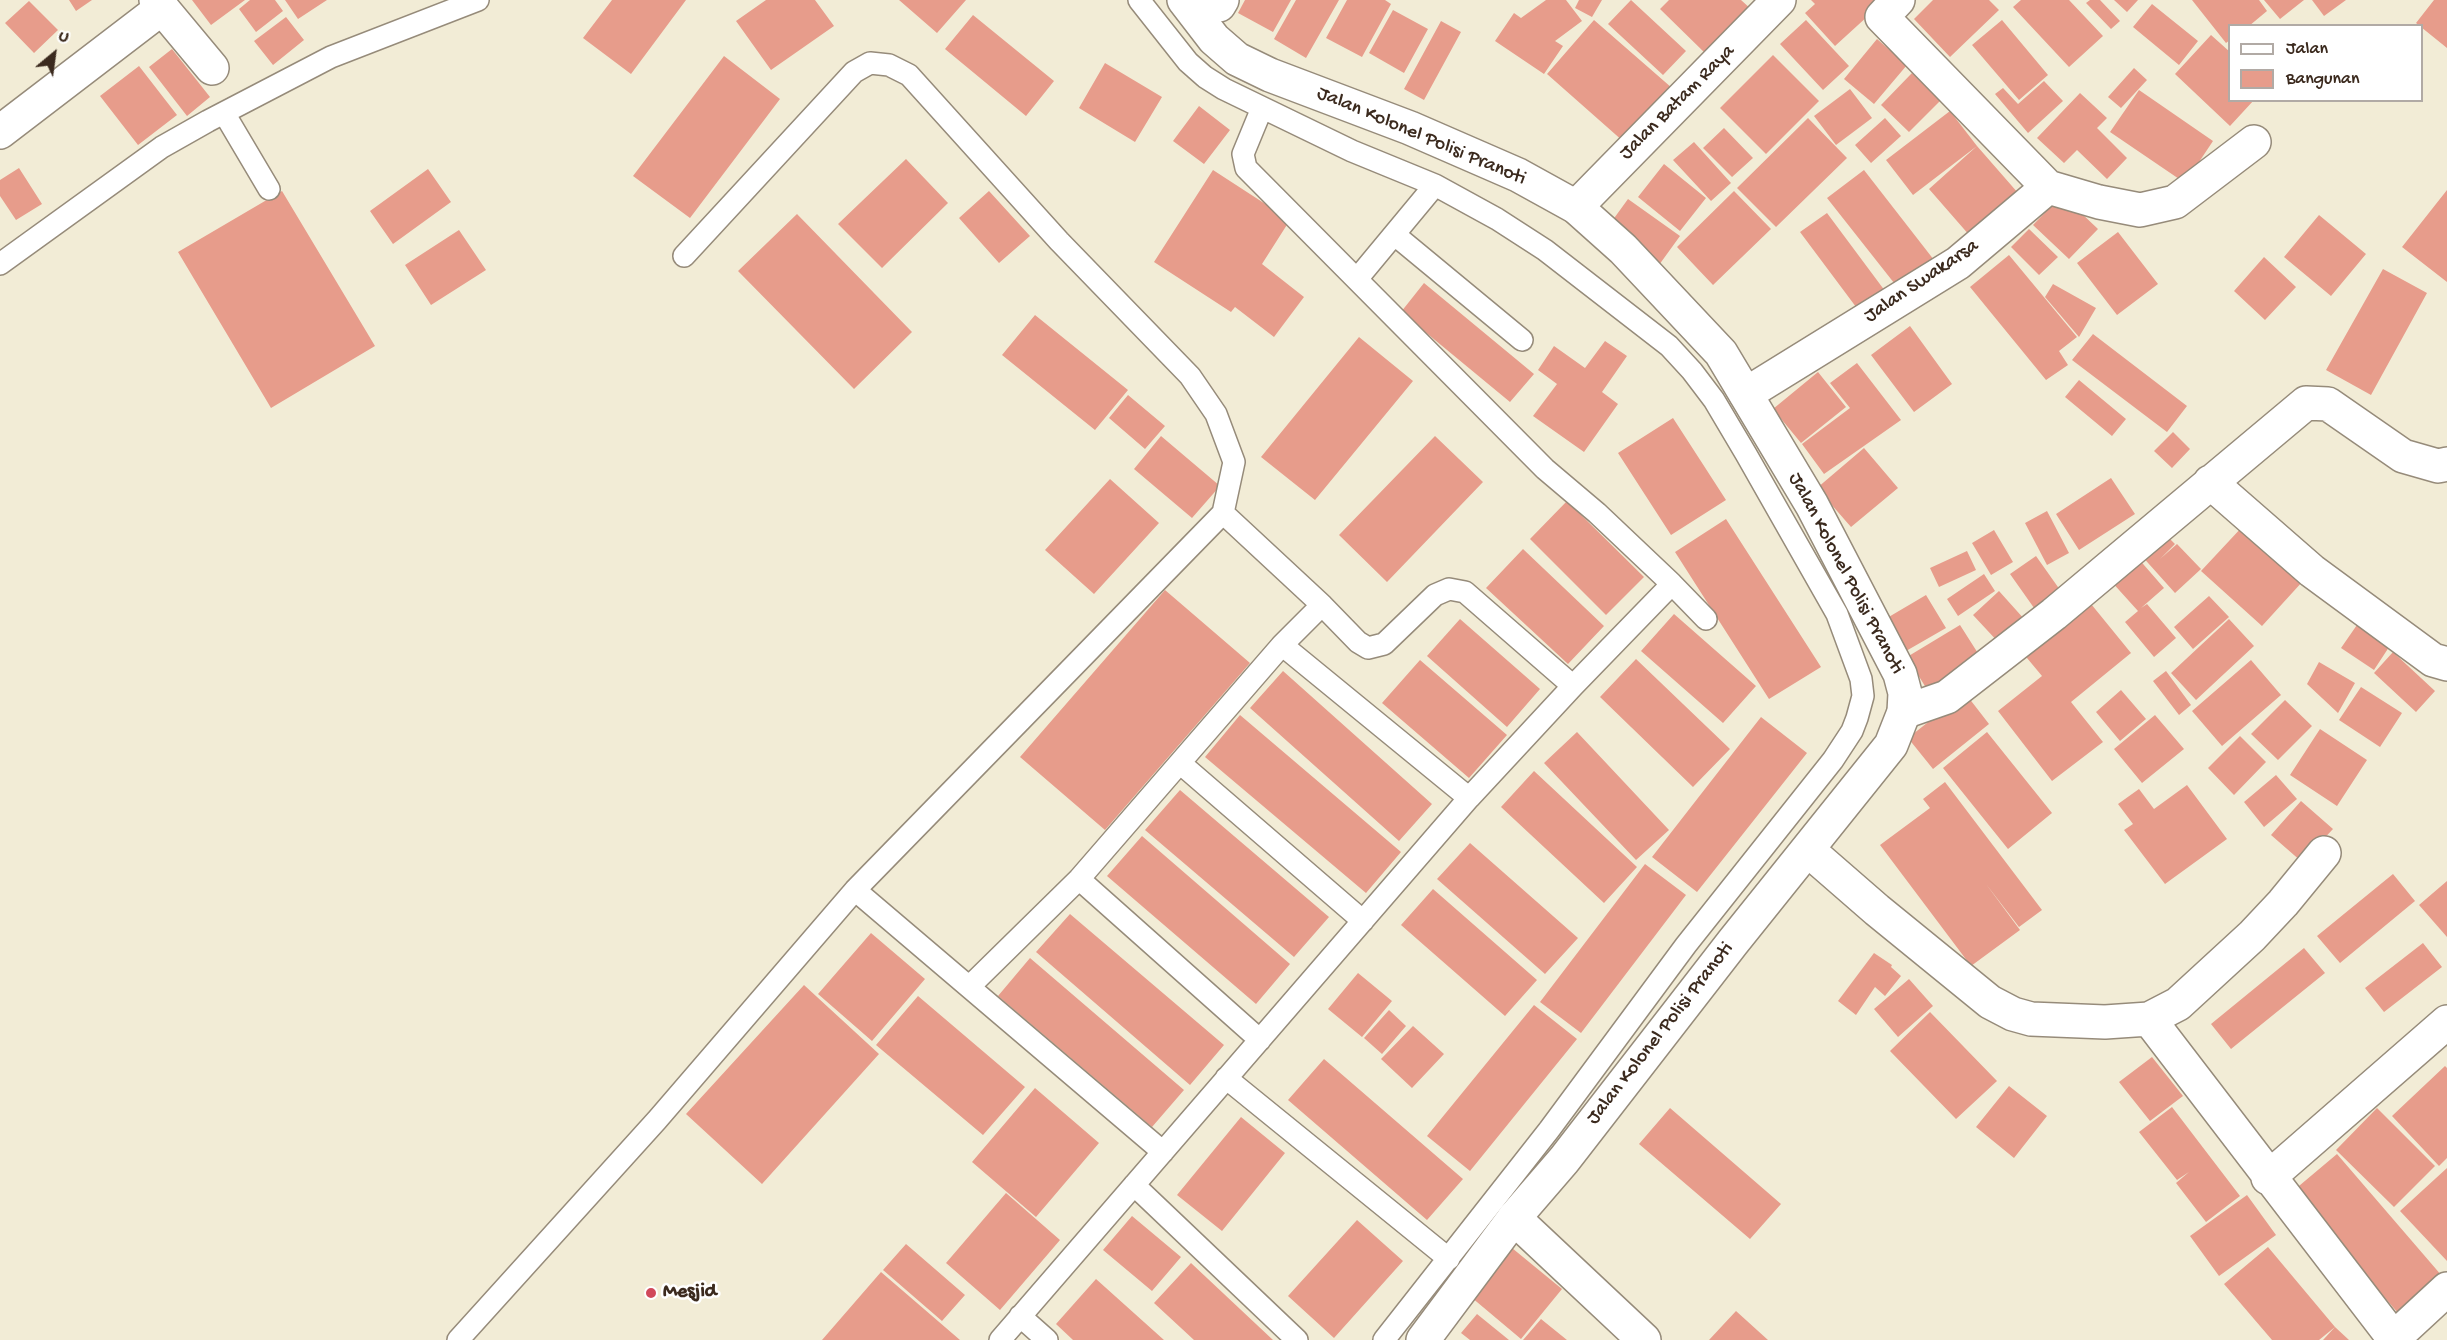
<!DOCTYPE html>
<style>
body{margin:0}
#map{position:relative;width:2447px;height:1340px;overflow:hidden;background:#f2ecd6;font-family:"Gochi Hand",sans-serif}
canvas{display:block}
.legend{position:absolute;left:2228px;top:24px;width:195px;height:78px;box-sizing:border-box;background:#fff;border:2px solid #b1aaa5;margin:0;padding:8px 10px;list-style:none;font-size:18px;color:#3b2a1e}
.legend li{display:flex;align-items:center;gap:12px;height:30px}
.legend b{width:30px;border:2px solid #b1aaa5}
.north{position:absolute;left:24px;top:24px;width:60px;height:60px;-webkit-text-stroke:4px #fff;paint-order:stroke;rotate:29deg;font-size:16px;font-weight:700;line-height:24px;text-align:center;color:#3b2a1e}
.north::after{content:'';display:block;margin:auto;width:21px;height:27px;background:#3b2a1e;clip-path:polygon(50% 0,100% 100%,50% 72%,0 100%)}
</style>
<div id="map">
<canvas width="2447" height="1340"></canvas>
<ul class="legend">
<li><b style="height:8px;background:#fff"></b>Jalan</li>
<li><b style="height:16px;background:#e79c8b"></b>Bangunan</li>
</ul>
<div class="north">U</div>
</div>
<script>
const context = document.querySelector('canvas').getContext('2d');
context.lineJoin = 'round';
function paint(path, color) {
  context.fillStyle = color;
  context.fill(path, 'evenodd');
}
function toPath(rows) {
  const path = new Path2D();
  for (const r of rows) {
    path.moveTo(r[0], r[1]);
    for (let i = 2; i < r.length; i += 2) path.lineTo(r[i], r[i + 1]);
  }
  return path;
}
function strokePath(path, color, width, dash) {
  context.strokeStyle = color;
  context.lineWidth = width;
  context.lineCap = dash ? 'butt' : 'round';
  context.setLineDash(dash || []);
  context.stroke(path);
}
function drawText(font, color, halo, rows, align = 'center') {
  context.font = font + ' "Gochi Hand",sans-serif';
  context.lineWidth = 5;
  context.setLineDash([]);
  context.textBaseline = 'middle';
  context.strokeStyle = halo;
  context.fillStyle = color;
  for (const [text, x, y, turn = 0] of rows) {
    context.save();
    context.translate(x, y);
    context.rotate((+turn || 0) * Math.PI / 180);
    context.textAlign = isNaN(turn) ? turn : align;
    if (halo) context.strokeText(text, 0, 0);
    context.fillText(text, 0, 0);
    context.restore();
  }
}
const building = toPath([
 [69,0,92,0,76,11],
 [192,0,245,0,211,25],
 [250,0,275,0,283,11,256,32,239,9],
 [285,0,327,0,298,19],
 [612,0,686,0,631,74,583,38],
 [766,0,815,0,834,26,771,70,736,21],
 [899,0,966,0,937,33],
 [1245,0,1291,0,1273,32,1238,13],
 [1296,0,1339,0,1306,58,1274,39],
 [1347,0,1385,0,1391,4,1362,57,1326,38],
 [1546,0,1566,0,1582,21,1555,41,1563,46,1544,74,1495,41,1514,13,1521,18],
 [1579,0,1602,0,1592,17,1575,8],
 [1631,0,1686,51,1663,75,1608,24],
 [1669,0,1741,0,1752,10,1707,55,1660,9],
 [1811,0,1875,0,1880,5,1835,46,1805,13,1815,4],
 [1933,0,1989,0,1999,10,1950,57,1914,19],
 [2021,0,2069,0,2103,36,2069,67,2013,7],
 [2090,0,2100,0,2120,21,2111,29,2086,3],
 [2114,0,2138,0,2127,12],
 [2192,0,2259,0,2267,11,2249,26,2230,26,2230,40,2226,43],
 [2264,0,2304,0,2280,19],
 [2312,0,2346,0,2324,16],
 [2434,0,2447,0,2447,48,2416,23],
 [29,1,58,30,34,53,5,23],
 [2152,4,2198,41,2179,65,2133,27],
 [1393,10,1428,29,1404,73,1369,53],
 [973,15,1054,81,1026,116,945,49],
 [286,17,304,40,273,65,254,41],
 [1594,20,1672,88,1624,142,1547,74],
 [1806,20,1849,66,1823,90,1780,44],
 [2002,20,2048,75,2019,100,1972,45],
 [1441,21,1461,32,1424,100,1404,89],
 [2211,35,2230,52,2230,100,2254,100,2230,126,2175,74],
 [1877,39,1907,65,1874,104,1844,79],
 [172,49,210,97,187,116,149,67],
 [1773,55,1819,101,1766,154,1720,108],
 [724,56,780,99,690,218,633,176],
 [1105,63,1162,97,1135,142,1079,108],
 [139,66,177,115,138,145,100,96],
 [2134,68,2147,80,2121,108,2108,97],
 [1912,73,1940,101,1909,132,1881,105],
 [2044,81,2063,101,2028,133,1995,94,2003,88,2018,104],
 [1850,89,1872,118,1836,145,1814,116],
 [2139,90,2213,141,2185,183,2110,132],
 [2080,93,2107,118,2097,128,2127,158,2107,179,2077,150,2064,163,2037,138],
 [1199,106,1230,130,1204,164,1173,141],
 [1950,111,1977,146,1913,195,1886,160],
 [1808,118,1847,158,1776,227,1737,188],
 [1885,118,1901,136,1871,163,1855,145],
 [1724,128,1753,158,1732,177,1703,148],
 [1694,142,1731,183,1711,201,1673,160],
 [1977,146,2025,201,1977,244,1929,189],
 [906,159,948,203,882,268,838,224],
 [1664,164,1706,198,1680,231,1638,197],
 [19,168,42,204,16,220,0,196,0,180],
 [428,169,451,202,393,244,370,211],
 [1213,170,1290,220,1262,264,1304,297,1274,337,1235,307,1231,312,1154,262],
 [1864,170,1934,260,1898,288,1827,198],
 [2447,190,2447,282,2402,247],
 [282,191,375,346,271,408,178,252],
 [989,191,1030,236,999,263,959,218],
 [1734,191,1771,229,1713,285,1677,247],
 [2062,195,2098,229,2069,259,2033,225],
 [1628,199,1680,236,1659,265,1607,228],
 [1827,213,1888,295,1862,315,1800,232],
 [797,214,912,332,854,389,738,271],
 [2319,215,2366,254,2331,296,2284,257],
 [2029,229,2058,257,2039,275,2011,247],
 [459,230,486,270,431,305,405,265],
 [2118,232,2158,284,2117,315,2077,263],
 [2009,255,2077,337,2059,351,2068,365,2046,380,1970,287],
 [2264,257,2296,287,2265,320,2234,291],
 [2383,269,2427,293,2371,395,2326,370],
 [1424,283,1534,374,1510,402,1401,312],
 [2053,284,2096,308,2079,337,2045,297],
 [1035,315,1128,390,1095,430,1002,355],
 [1910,326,1952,384,1914,412,1871,355],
 [2093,334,2187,406,2167,432,2072,360],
 [1359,337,1413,381,1315,500,1261,457],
 [1605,341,1627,356,1602,392,1618,404,1584,452,1533,416,1557,384,1538,370,1554,346,1585,368],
 [1857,363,1901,420,1824,474,1802,444,1850,408,1830,383],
 [1818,372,1846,407,1801,443,1773,409],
 [2079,380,2126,419,2112,436,2065,397],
 [1128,395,1165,426,1145,449,1109,418],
 [1673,418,1726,500,1671,535,1618,453],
 [2173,432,2190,449,2172,468,2154,451],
 [1161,436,1220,486,1192,518,1134,469],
 [1435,436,1483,482,1387,582,1339,535],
 [1864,448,1898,488,1851,527,1817,488],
 [2111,478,2135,514,2079,550,2056,514],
 [1110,479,1159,523,1094,594,1045,550],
 [1567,501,1644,577,1606,615,1530,539],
 [2047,511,2069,553,2047,565,2025,523],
 [1726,519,1821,667,1769,699,1675,552],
 [2243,526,2303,581,2262,626,2201,571],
 [1994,530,2013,562,1991,575,1972,543],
 [2163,532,2175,544,2160,559,2177,544,2201,569,2175,593,2140,554],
 [1523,549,1604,626,1568,664,1486,588],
 [1967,551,1976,570,1939,587,1930,568],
 [2036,556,2065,597,2039,615,2010,574],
 [2137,557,2164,588,2141,608,2147,604,2176,638,2154,657,2125,622,2138,611,2110,580],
 [1984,574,1995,591,1958,616,1947,599],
 [1165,590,1250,663,1105,830,1020,757],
 [1999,591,2025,620,2000,644,1973,615],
 [1926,595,1946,628,1906,651,1887,618],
 [2209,596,2229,617,2193,649,2174,627],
 [2087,599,2131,653,2071,702,2103,742,2052,781,1998,711,2042,676,2022,652],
 [1674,614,1756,686,1723,723,1641,651],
 [1460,619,1540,689,1507,727,1427,656],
 [2229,619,2254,646,2196,700,2171,673],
 [2359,622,2391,644,2374,670,2341,648],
 [1960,625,1981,658,1928,691,1907,657],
 [2393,652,2435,691,2416,712,2374,673],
 [1636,659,1730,749,1693,787,1600,697],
 [1420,660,1507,735,1469,778,1382,703],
 [2251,660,2281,695,2222,746,2192,711],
 [2319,662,2355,683,2338,713,2307,684],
 [1283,671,1432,804,1399,841,1250,708],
 [2166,671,2191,705,2179,715,2153,681],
 [2361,687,2402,713,2380,747,2339,720],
 [2121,690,2146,719,2120,741,2096,712],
 [1965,693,1989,724,1933,769,1908,738],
 [2285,700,2312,726,2278,760,2251,734],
 [1240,715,1401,852,1366,893,1205,757],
 [2155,715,2184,749,2142,783,2114,749],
 [1761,717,1807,753,1697,892,1652,857],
 [2320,729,2367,760,2337,806,2290,775],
 [1577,732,1669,830,1636,860,1544,763],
 [1987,732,2052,813,2008,849,1943,768],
 [2240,736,2266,762,2234,795,2208,768],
 [1534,771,1637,867,1604,903,1501,807],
 [2276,775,2297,799,2264,827,2244,802],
 [1945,782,2042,910,2019,927,1986,884,2020,930,1971,966,1880,845,1930,808,1923,799],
 [2187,785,2227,839,2165,884,2124,830,2133,824,2118,804,2139,789,2154,809],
 [1180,790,1329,917,1294,957,1145,830],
 [2301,801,2333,829,2302,862,2271,835],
 [1142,836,1290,964,1256,1004,1107,876],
 [1470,843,1578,938,1545,974,1437,879],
 [1645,864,1686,895,1581,1033,1540,1002],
 [2393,874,2415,901,2340,963,2317,936],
 [2447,881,2447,937,2419,905],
 [1433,889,1537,980,1505,1016,1401,925],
 [1070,914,1224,1045,1190,1085,1036,952],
 [871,933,925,979,872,1041,818,994],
 [2423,943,2442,967,2384,1012,2365,988],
 [2304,948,2325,973,2231,1049,2211,1024],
 [1874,953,1892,965,1891,967,1901,976,1885,996,1875,987,1856,1015,1838,1001],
 [1030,958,1184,1090,1152,1127,998,996],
 [1358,973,1392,1001,1362,1037,1328,1009],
 [1909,979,1933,1006,1898,1037,1874,1009],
 [804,985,879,1054,762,1184,686,1114],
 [918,996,1025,1087,983,1135,876,1045],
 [1534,1005,1577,1039,1470,1171,1427,1136],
 [1389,1010,1406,1026,1382,1054,1364,1038],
 [1930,1012,1997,1081,1956,1119,1890,1051],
 [1413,1026,1444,1054,1412,1088,1381,1059],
 [2152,1057,2183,1096,2150,1121,2119,1082],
 [1324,1059,1463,1179,1427,1220,1288,1100],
 [2445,1066,2447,1068,2447,1158,2439,1166,2392,1116],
 [2009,1086,2047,1116,2014,1158,1976,1127],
 [1035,1088,1099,1143,1036,1217,972,1162],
 [2172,1107,2240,1196,2206,1222,2176,1183,2189,1172,2177,1180,2139,1132],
 [1670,1108,1781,1204,1750,1239,1639,1144],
 [2377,1108,2435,1166,2394,1207,2336,1150],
 [1241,1117,1285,1153,1222,1231,1177,1195],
 [2337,1154,2442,1276,2398,1313,2293,1191],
 [2447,1168,2447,1261,2400,1211],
 [1006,1193,1060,1240,1000,1310,946,1263],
 [2247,1195,2276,1235,2219,1276,2190,1236],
 [1132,1216,1181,1257,1152,1291,1103,1250],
 [1357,1220,1403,1261,1334,1338,1288,1296],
 [906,1244,965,1295,942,1321,883,1270],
 [2268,1247,2335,1327,2319,1340,2272,1340,2224,1284],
 [1512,1248,1562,1289,1521,1339,1471,1297],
 [1191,1263,1273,1340,1194,1340,1154,1303],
 [881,1272,960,1340,822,1340],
 [1096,1279,1164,1340,1073,1340,1056,1324],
 [1736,1311,1768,1340,1709,1340],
 [1477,1314,1509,1340,1470,1340,1461,1333],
 [1541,1319,1567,1340,1523,1340],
 [2335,1327,2349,1340,2323,1340]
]);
const service = toPath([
 [1139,0,1188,62,1205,77,1224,89,1352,151,1435,185,1497,219,1545,250,1669,346,1692,371,1714,400,1746,454,1837,614,1861,679,1863,696,1857,718,1852,731,1833,760,1686,945,1549,1130,1384,1340],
 [1262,108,1243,154,1246,168,1545,469,1597,513,1672,584,1706,619],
 [224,113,269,189],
 [1395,235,1522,340],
 [0,264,162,147,208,121,331,57,478,0],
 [1357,279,1435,185],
 [1223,513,1322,605,1358,642,1368,648,1384,644,1435,595,1449,589,1465,592,1573,686],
 [1282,645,1322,605],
 [1180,763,1363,921],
 [1079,879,1260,1040],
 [855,890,1163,1152],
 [969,987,1079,879,1282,645,1469,798],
 [1226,1078,1449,1259],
 [1134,1185,1297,1340],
 [1020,1316,1047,1340],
 [458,1340,657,1120,855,890,1223,513,1234,462,1216,414,1190,376,1059,241,909,75,889,65,870,63,854,72,684,256],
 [1000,1340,1469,798,1573,686,1672,584]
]);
const minor = toPath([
 [1898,0,1882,17,2048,187],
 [1219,5,1222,0],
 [162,8,212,68],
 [0,132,162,8,156,0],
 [1576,207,1779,0],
 [1746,394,1958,263,2048,187,2099,202,2140,210,2175,202,2254,142],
 [2210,482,2312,571,2433,660,2447,664],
 [1904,712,1947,697,2054,614,2306,403,2328,404,2403,456,2438,466,2447,464],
 [1808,850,1877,910,1990,1002,2013,1014,2031,1019,2105,1022,2149,1019,2178,1004,2252,936,2283,903,2324,853],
 [2149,1019,2395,1340],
 [2268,1178,2447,1022],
 [1514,1218,1644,1340],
 [2394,1338,2447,1289]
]);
const tertiary = toPath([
 [1184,0,1214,39,1237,59,1270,75,1410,128,1518,175,1576,207,1623,249,1721,353,1812,505,1900,674,1905,693,1904,712,1891,745,1733,942,1564,1160,1514,1218,1423,1340]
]);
const markers = [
 [651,1293,6,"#d1495b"]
];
const streetNames = [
 ["Jalan Batam Raya",1678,103,-45],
 ["Jalan Kolonel Polisi Pranoti",1421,137,23],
 ["Jalan Swakarsa",1922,282,-34],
 ["Jalan Kolonel Polisi Pranoti",1845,574,62],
 ["Jalan Kolonel Polisi Pranoti",1661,1034,-52]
];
const poiNames = [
 ["Mesjid",663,1293]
];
paint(building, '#e79c8b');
strokePath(service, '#968b7a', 24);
strokePath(minor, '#968b7a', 36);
strokePath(tertiary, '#968b7a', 36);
strokePath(service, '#fff', 21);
strokePath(minor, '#fff', 33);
strokePath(tertiary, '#fff', 33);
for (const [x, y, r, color] of markers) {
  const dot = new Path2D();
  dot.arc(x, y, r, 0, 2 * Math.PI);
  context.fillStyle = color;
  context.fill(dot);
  strokePath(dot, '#fff', 2);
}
drawText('20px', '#3b2a1e', '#fff', streetNames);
drawText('bold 20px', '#3b2a1e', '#fff', poiNames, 'left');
</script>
